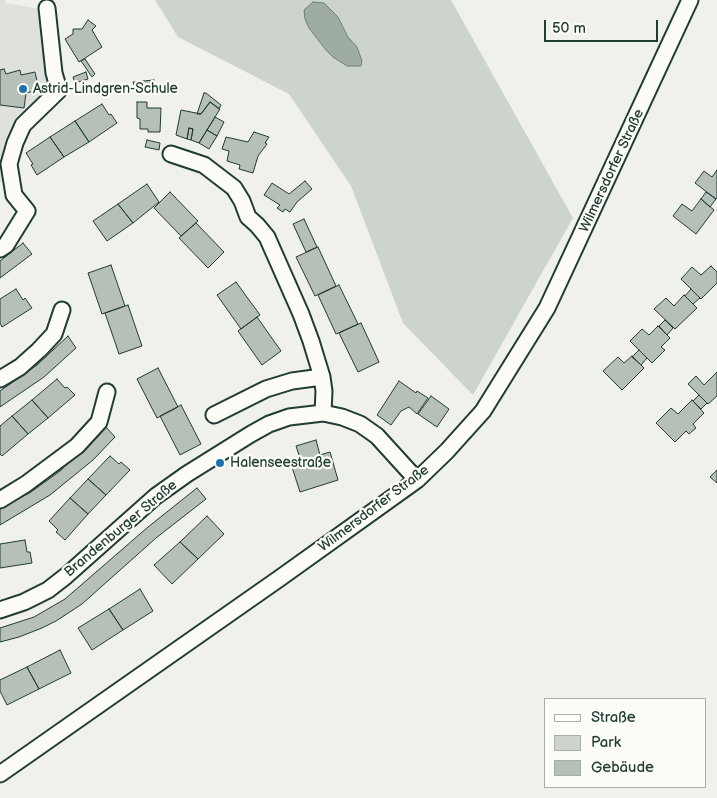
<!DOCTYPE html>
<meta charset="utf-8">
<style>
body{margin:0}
#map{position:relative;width:717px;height:798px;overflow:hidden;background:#f0f1eb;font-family:"Balsamiq Sans",sans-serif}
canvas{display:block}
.legend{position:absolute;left:544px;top:698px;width:162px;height:90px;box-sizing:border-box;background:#fdfcf7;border:1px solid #a4b0a9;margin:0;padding:6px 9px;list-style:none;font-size:15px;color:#1f3d34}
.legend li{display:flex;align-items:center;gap:10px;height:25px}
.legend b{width:25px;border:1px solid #a4b0a9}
.scale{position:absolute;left:544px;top:20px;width:114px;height:22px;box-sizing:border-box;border:2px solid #1f3d34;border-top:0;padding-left:6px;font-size:15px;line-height:18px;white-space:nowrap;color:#1f3d34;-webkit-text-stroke:4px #fdfcf7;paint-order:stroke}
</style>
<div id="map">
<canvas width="717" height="798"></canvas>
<ul class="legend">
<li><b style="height:6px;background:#fdfcf7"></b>Straße</li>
<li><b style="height:14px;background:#cdd3cd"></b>Park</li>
<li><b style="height:14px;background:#b6bfb8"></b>Gebäude</li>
</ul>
<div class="scale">50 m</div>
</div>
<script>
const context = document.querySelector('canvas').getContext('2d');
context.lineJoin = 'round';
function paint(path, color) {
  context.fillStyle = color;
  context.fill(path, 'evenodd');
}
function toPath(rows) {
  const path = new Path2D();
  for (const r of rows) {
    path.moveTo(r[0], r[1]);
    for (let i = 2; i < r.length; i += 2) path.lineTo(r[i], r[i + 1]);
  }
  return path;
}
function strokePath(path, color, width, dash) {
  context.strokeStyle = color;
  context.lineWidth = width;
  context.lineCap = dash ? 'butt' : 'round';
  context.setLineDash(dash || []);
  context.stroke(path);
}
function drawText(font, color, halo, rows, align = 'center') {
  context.font = font + ' "Balsamiq Sans",sans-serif';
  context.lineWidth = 4.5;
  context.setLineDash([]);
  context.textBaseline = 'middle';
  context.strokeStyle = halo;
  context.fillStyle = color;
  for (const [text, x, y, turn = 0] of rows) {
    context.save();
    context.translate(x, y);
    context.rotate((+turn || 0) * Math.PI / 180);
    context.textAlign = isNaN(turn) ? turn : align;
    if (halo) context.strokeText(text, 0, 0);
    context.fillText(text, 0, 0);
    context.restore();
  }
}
const built = toPath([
 [0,0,6,0,5,3,41,9,50,81,5,181,0,182]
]);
const green = toPath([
 [155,0,451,0,573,218,473,395,403,323,351,186,289,94,178,37],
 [338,17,348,37,357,47,326,50,309,28]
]);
const water = toPath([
 [313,2,324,3,338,17,348,37,357,47,362,61,361,66,347,66,333,57,326,50,309,28,305,19,304,10,313,2]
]);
const building = toPath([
 [88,20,96,26,92,30,102,47,79,62,65,39,73,34,73,29,82,29,88,20],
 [85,59,95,74,92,77,81,61,85,59],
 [4,69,6,74,20,70,21,75,35,72,39,90,26,93,24,108,0,105,0,70,4,69],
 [86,72,88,79,75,83,73,77,86,72],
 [154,80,155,84,134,85,133,82,154,80],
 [204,93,206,93,221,105,219,109,210,102,201,114,197,114,204,93],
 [137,102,147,102,147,108,161,108,160,132,148,132,148,129,140,129,140,119,137,118,137,102],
 [210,102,220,109,199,143,191,140,193,129,189,128,187,139,176,135,181,110,201,114,210,102],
 [102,104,109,115,111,114,117,123,89,142,75,121,102,104],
 [215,117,224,122,217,136,207,130,215,117],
 [75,121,89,142,64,157,50,137,75,121],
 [189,128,193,129,191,140,187,139,189,128],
 [207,130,217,136,209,149,199,143,207,130],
 [254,132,269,137,265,143,267,144,258,156,253,173,239,169,240,165,227,161,229,151,222,149,226,137,248,142,254,132],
 [50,137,64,157,37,175,31,165,33,164,26,153,50,137],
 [147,140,160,143,159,150,145,147,147,140],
 [717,170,717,198,716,199,695,183,704,171,712,177,717,170],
 [305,181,312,189,297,202,290,212,285,209,283,212,277,208,280,205,264,195,272,183,289,194,305,181],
 [147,184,159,202,133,223,118,204,147,184],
 [170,192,198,221,181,236,154,208,170,192],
 [706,192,716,199,710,207,701,199,706,192],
 [701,199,714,210,696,234,673,216,682,204,692,211,701,199],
 [118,204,133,223,107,241,93,221,118,204],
 [304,219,317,247,306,252,293,224,304,219],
 [196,223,224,252,208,268,179,238,196,223],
 [23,243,32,254,0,278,0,261,23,243],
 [318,247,336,286,315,296,296,257,318,247],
 [111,265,125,306,102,314,88,273,111,265],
 [711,266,717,272,717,283,701,299,681,279,692,267,701,275,711,266],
 [236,282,260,315,241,329,217,295,236,282],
 [339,285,358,324,336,334,318,295,339,285],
 [16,289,23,300,25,298,32,308,2,327,0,323,0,299,16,289],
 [691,289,700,298,693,304,685,296,691,289],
 [684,295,697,308,675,329,654,309,666,298,674,306,684,295],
 [128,305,142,346,119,354,105,313,128,305],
 [257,317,281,351,262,365,238,331,257,317],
 [665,320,673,328,667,335,659,326,665,320],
 [361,323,379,362,358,372,339,333,361,323],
 [658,326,670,338,661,347,665,350,652,363,630,341,642,329,649,335,658,326],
 [68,336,76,348,44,377,0,407,0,391,37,365,68,336],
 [639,350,647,358,641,365,632,357,639,350],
 [632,356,644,368,622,390,603,371,618,357,624,363,632,356],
 [158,368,178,407,157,418,137,379,158,368],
 [717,372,717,396,708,404,688,384,696,376,704,385,717,372],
 [57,379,65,388,67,387,75,395,48,418,32,400,57,379],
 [399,381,416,393,417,391,428,398,417,414,409,407,401,411,391,425,377,415,399,381],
 [699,395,707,403,701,409,693,401,699,395],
 [431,396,449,409,437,427,418,414,431,396],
 [32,400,48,418,28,434,12,416,32,400],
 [692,400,704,413,693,424,696,428,689,434,686,431,675,442,656,423,671,408,678,414,692,400],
 [181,405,201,444,180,455,160,416,181,405],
 [12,416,28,434,2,456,0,454,0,426,12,416],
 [106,427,115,437,93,460,50,495,0,525,0,509,31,492,60,471,106,427],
 [316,440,320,455,330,452,338,480,300,492,291,464,301,461,296,446,316,440],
 [110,456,119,464,121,462,130,470,106,495,88,479,110,456],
 [717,470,717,483,710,477,717,470],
 [88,479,106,495,88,514,70,498,88,479],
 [197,488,206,499,156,538,82,604,56,621,42,628,19,637,0,642,0,628,34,617,65,599,148,527,197,488],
 [70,498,88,514,65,540,56,532,58,530,49,521,70,498],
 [207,516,224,534,198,559,180,542,207,516],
 [25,540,27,552,30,552,32,563,0,568,0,544,25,540],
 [180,542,198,559,172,584,154,565,180,542],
 [140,589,153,611,123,630,109,609,140,589],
 [109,609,123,630,92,650,78,628,109,609],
 [60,650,71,673,39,689,27,667,60,650],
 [27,667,39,689,7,705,0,691,0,680,27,667]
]);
const minor = toPath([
 [171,154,204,165,234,188,242,201,248,217,257,225,267,237,301,314,311,341,322,377,324,391,323,413],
 [0,249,6,245,27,211,14,195,9,164,15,143,23,125,59,90,54,73,47,8],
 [0,379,20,367,39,350,54,334,62,310],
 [214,415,266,389,292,381,322,377],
 [0,500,26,484,77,446,99,422,107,392],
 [0,610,24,602,48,590,66,576,156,496,187,474,251,434,269,424,289,417,323,413,342,417,360,424,377,436,417,480],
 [0,774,280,578,417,480,447,451,483,411,547,308,690,0]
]);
const markers = [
 [23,89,5,"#1f6fb2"],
 [220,463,5,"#1f6fb2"]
];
const poiNames = [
 ["Astrid-Lindgren-Schule",33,89],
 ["Halenseestraße",230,463]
];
const streetNames = [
 ["Wilmersdorfer Straße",612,171,-65],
 ["Wilmersdorfer Straße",374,509,-37],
 ["Brandenburger Straße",121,529,-40]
];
paint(built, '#dfe2dc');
paint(green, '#cdd3cd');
paint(water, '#9faca4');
strokePath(water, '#6c8077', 1);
paint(building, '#b6bfb8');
strokePath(building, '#1f3d34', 1);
strokePath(minor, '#1f3d34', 19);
strokePath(minor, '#fdfcf7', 15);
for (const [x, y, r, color] of markers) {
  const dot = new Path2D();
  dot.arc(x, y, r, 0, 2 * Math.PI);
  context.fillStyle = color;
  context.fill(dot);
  strokePath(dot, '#fdfcf7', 2);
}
drawText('14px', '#1f3d34', '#fdfcf7', poiNames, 'left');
drawText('14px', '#1f3d34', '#fdfcf7', streetNames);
</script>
